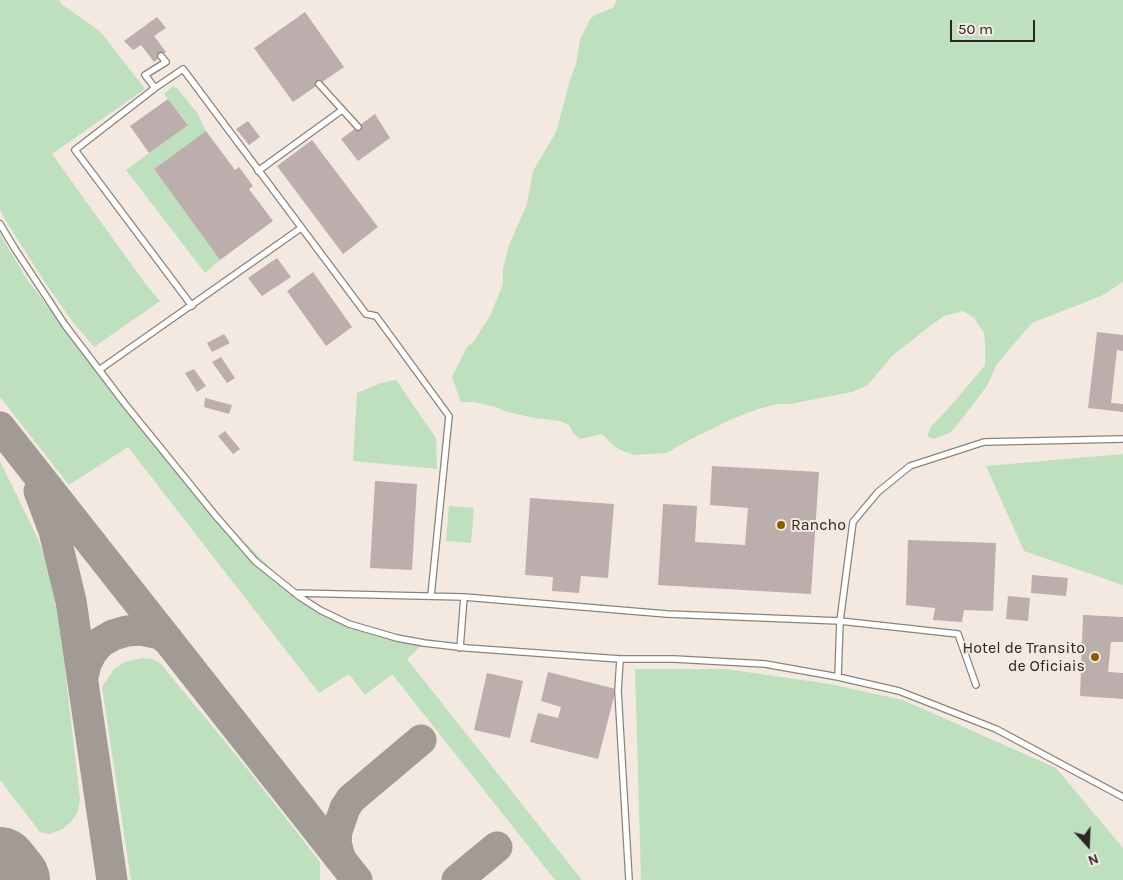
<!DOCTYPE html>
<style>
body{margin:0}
#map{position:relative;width:1123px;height:880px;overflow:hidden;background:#f3e9e1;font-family:Karla,sans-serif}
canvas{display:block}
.north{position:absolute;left:1063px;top:820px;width:50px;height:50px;-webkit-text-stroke:4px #f3e9e1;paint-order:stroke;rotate:160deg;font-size:14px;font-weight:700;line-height:20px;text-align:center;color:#2a2623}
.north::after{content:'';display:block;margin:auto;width:18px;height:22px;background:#2a2623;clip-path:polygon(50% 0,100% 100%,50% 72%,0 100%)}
.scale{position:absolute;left:950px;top:20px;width:85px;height:22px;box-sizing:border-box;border:2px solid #2a2623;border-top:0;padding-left:6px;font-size:15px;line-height:18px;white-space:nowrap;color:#2a2623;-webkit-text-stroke:4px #f3e9e1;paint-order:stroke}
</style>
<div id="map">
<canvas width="1123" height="880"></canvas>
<div class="north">N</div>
<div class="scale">50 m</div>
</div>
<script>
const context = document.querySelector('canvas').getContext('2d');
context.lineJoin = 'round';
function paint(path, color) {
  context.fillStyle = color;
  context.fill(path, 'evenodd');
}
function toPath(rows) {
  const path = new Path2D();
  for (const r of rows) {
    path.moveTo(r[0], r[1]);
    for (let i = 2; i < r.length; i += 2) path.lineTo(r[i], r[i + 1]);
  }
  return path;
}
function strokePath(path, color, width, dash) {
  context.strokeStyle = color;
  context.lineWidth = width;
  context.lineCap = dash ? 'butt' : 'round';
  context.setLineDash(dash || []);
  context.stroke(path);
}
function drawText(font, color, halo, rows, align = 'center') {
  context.font = font + ' Karla,sans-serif';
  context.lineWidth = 4;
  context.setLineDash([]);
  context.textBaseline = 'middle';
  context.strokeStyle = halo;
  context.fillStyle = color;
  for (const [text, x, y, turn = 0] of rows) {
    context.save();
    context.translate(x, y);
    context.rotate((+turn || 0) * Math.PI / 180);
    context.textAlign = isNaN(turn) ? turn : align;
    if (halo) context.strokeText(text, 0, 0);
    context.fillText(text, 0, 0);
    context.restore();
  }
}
const green = toPath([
 [0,0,59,0,61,4,100,31,145,89,52,154,144,282,160,301,94,347,72,321,46,284,6,221,0,210],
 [617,0,1123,0,1123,282,1101,296,1032,323,997,364,987,386,961,420,950,433,933,439,927,436,931,427,955,401,985,365,985,344,984,333,974,318,963,311,944,316,934,323,892,356,868,385,852,392,790,404,777,404,758,409,732,419,695,437,666,453,635,455,622,451,614,446,602,434,580,439,573,433,570,426,561,421,534,418,504,411,496,407,474,402,461,402,452,377,467,347,474,341,490,316,503,284,503,269,509,245,527,204,533,171,556,132,570,80,576,64,580,40,590,19,595,15,613,8],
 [173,86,178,89,198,114,206,131,154,169,220,260,205,273,126,170,188,124,164,94],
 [0,234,26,278,98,373,205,502,295,593,349,624,424,643,407,659,582,880,555,880,392,674,365,695,349,674,319,693,128,447,69,485,0,397],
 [396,380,436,438,437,469,353,461,357,393,381,383],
 [1123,454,1123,585,1024,551,986,466],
 [0,461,38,539,47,564,56,606,65,668,80,800,78,811,71,822,63,829,50,834,40,832,0,780],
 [449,506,474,508,471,543,446,541],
 [142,658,152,659,161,664,249,771,320,862,320,880,131,880,102,687,114,669,125,662],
 [635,669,726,669,830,684,903,700,1056,768,1123,848,1123,880,641,880]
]);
const taxiway = toPath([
 [0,427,357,880],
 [39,491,54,531,71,601,112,880],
 [83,677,86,664,92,652,101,642,113,635,127,631,141,630,160,634,168,640],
 [340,858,336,842,337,831,345,808,351,799,421,740],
 [0,871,4,880],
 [457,880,497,847]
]);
const runway = toPath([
 [0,865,12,880]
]);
const building = toPath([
 [305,12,344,67,293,102,254,48],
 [157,17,166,28,154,36,166,52,154,62,141,45,133,50,124,41],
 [168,99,188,125,149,153,130,126],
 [375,114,390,138,358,161,341,139],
 [248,121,260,137,249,145,236,129],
 [206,131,235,170,239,167,253,186,249,189,273,221,220,260,154,169],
 [312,140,378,227,343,254,277,166],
 [277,258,291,277,262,296,248,278],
 [313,272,352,327,326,346,287,291],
 [1097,332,1123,335,1123,351,1117,350,1111,403,1123,404,1123,412,1088,408],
 [224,334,230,343,212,352,207,343],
 [221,357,235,378,227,383,212,362],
 [194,369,206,386,197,392,185,373],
 [205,398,232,405,229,414,204,407],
 [225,431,240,449,233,454,218,436],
 [712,466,819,472,811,594,658,585,663,504,697,506,695,542,745,545,748,508,710,505],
 [375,481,417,484,412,570,370,568],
 [530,498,614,504,608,578,581,576,579,593,552,591,553,577,525,575],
 [908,540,996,543,993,611,964,610,962,622,933,620,935,608,906,605],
 [1032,575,1068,578,1066,596,1031,593],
 [1008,596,1030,598,1028,621,1006,619],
 [1083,615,1123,617,1123,642,1111,642,1108,672,1123,673,1123,699,1080,696],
 [548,672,616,689,598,759,530,742,538,713,558,718,561,707,541,701],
 [487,673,523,681,510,738,474,730]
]);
const lane = toPath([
 [319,84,358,127],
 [155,88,145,75,166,62,161,56],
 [258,171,342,110],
 [0,224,15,249,65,325,125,404,215,515,255,561,300,597,320,610,349,624,397,638,424,643,467,648,620,659,674,659,765,664,838,677,899,691,996,729,1123,797],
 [192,306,75,150,155,88,183,69,366,314,376,316,449,416,431,596],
 [99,370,301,228],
 [295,593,464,597,460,648],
 [464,597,667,614,840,621,958,634,976,685],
 [620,659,618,691,629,880],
 [838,677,840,621,853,522,878,492,910,466,984,442,1123,439]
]);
const markers = [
 [781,525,5,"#8b5d01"],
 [1095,657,5,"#8b5d01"]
];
const poiNames = [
 ["Rancho",791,525],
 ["Hotel de Transito",1085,648,"right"],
 ["de Oficiais",1085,666,"right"]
];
paint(green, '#bee0bf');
strokePath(taxiway, '#a29b95', 31);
strokePath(runway, '#a29b95', 76);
paint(building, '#bbaeac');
strokePath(lane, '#8b837b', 8);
strokePath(lane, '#fff', 5.5);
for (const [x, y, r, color] of markers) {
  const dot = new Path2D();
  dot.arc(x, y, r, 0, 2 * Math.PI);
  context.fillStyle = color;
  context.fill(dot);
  strokePath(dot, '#f3e9e1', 2);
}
drawText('16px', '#2a2623', '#f3e9e1', poiNames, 'left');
</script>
